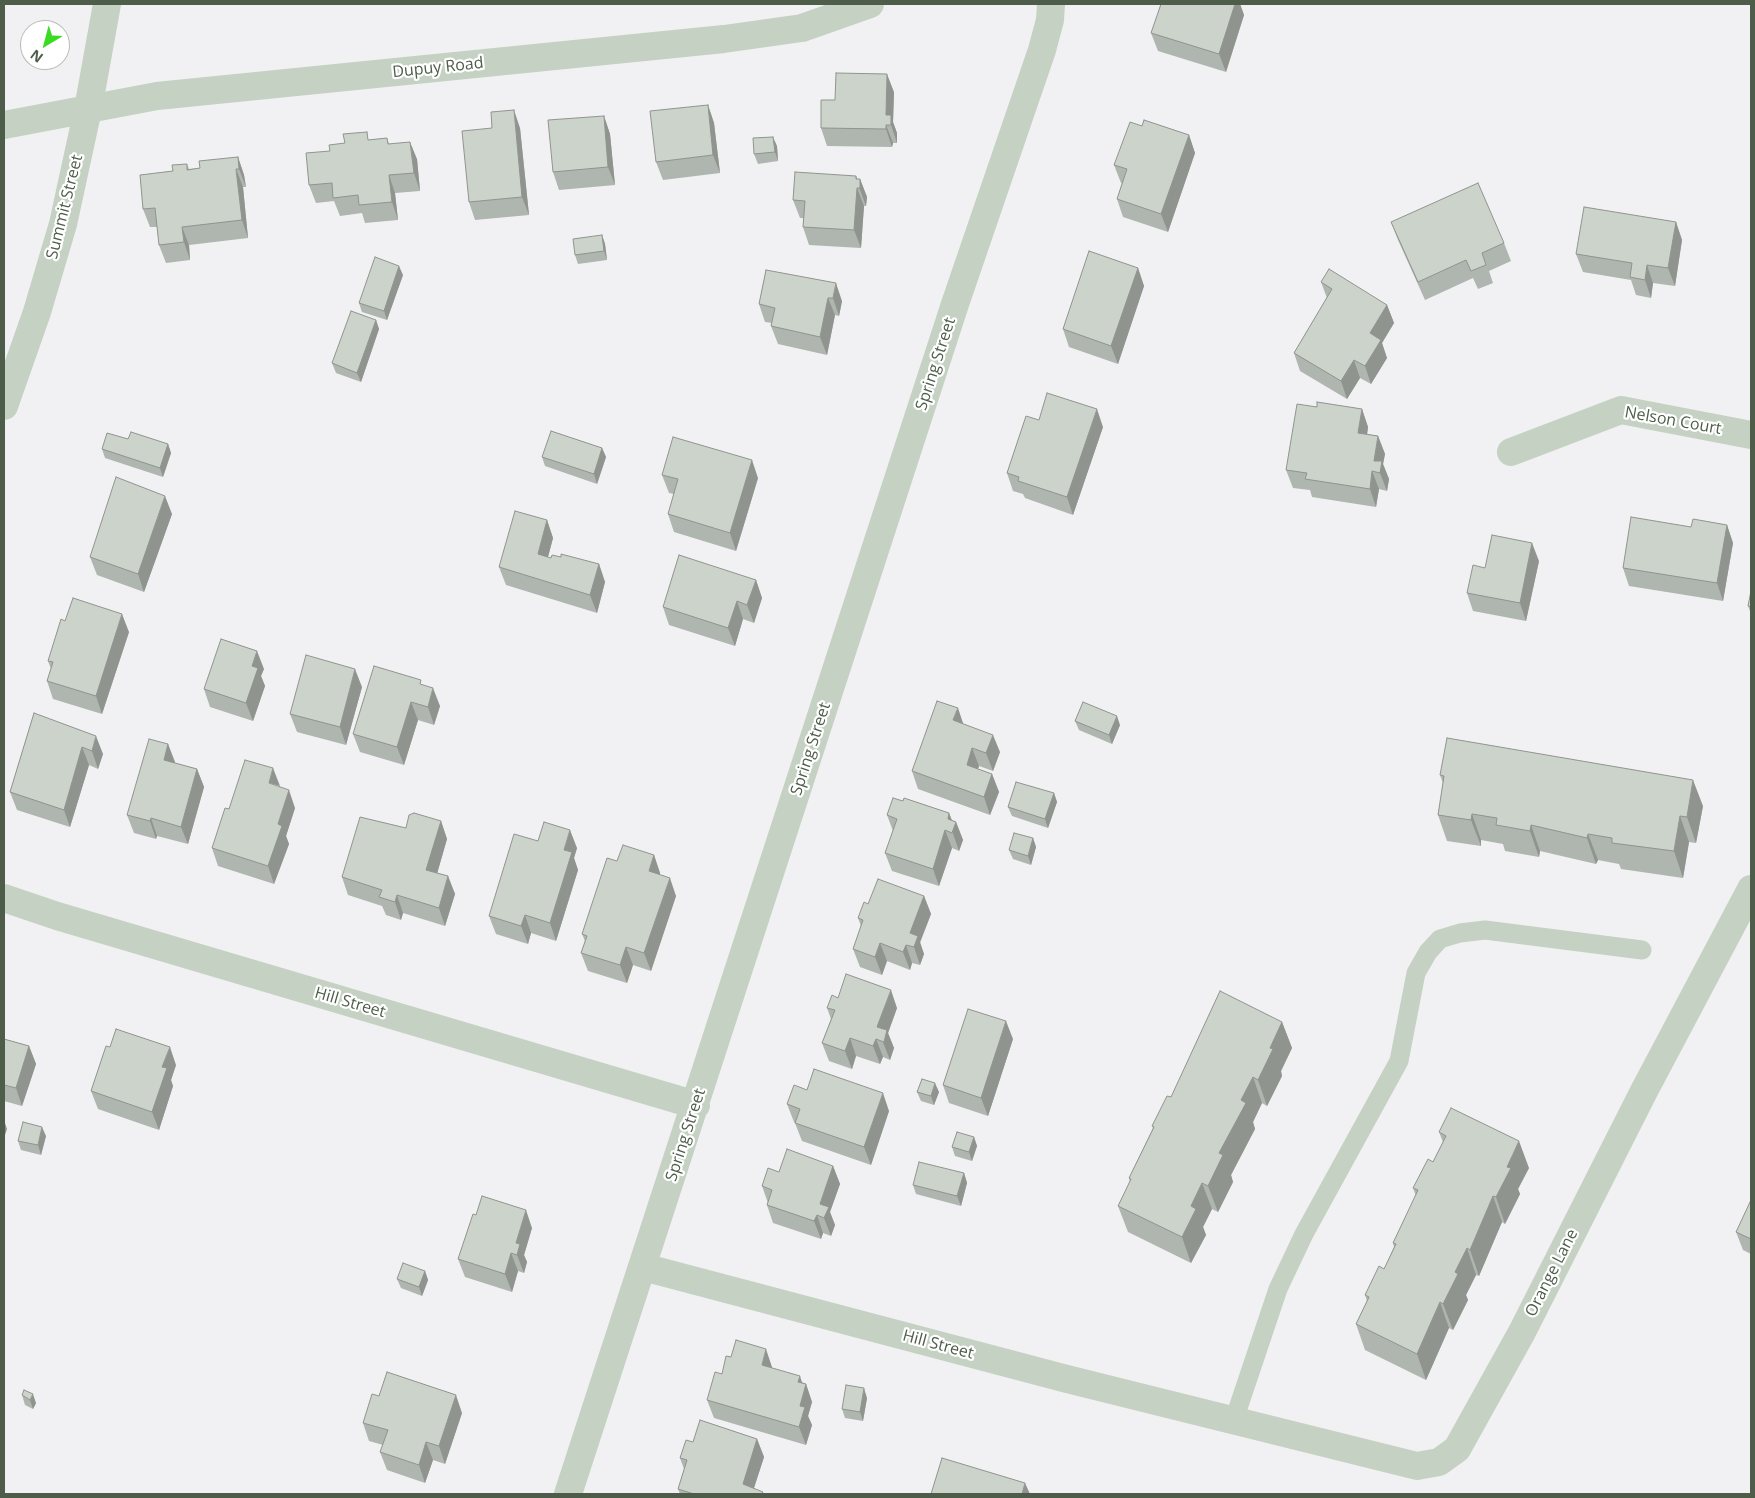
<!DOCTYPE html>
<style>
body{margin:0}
#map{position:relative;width:1755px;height:1498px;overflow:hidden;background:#f1f1f3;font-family:"Open Sans",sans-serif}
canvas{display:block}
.frame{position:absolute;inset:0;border:5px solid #4d5d49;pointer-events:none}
.north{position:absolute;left:20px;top:20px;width:50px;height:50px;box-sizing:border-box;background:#fff;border:1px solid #b8beb6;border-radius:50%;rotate:217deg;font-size:14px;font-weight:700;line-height:20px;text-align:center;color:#4d5d49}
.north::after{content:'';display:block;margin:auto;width:18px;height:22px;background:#39dc21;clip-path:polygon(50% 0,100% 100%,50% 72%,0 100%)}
</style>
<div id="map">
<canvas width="1755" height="1498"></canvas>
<div class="frame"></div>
<div class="north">N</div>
</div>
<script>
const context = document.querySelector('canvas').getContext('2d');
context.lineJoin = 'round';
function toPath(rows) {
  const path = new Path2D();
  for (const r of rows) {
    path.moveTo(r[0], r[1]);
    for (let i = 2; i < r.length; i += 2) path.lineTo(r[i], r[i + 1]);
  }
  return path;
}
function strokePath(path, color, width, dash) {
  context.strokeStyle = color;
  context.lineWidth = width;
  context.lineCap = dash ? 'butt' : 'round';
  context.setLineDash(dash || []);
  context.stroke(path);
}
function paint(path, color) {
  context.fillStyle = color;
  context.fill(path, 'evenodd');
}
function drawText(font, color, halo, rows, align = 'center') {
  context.font = font + ' "Open Sans",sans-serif';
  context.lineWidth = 4.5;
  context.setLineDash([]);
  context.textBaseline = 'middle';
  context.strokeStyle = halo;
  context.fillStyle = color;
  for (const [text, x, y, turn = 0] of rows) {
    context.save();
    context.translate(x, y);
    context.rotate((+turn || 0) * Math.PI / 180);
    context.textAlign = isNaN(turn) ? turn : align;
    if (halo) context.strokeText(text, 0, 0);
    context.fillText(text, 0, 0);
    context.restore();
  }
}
const service = toPath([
 [1234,1420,1278,1289,1304,1234,1399,1061,1416,973,1428,952,1440,939,1460,933,1485,930,1642,950]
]);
const minor = toPath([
 [4,406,37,312,63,224,88,109,107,4],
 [1511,452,1621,410,1751,435],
 [4,898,57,916,696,1105],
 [643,1267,1067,1379,1417,1466,1439,1462,1457,1449,1522,1332,1644,1091,1751,889],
 [568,1494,955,304,1042,50,1050,20,1051,4]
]);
const tertiary = toPath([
 [4,125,157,96,724,39,802,28,870,4]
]);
const wall = toPath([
 [1161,4,1240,4,1244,15,1226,72,1158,51,1151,33],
 [894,92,893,122,897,133,897,143,893,143,892,147,827,146,821,128,835,100],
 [708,105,714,123,720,173,663,180,656,162],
 [604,116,610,134,615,185,559,190,553,172],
 [1142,126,1189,135,1195,153,1168,232,1123,217,1117,199,1122,183,1121,183,1114,165],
 [520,128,529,215,475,220,469,202],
 [387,138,389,144,417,159,420,191,395,193,398,220,365,223,362,213,340,216,334,201,316,203,309,185,330,151,370,140],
 [777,146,778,161,758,164,754,154],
 [238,157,244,175,246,187,243,187,248,238,189,245,190,260,166,263,159,245,157,227,150,227,143,209,173,171,187,164,189,169,200,168],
 [857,179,860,179,867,197,866,206,864,206,861,248,809,245,803,227,803,218,800,218,793,200],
 [1391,222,1504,243,1511,261,1489,271,1493,283,1478,289,1473,278,1425,300,1398,240],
 [1676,222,1682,240,1675,286,1653,283,1651,298,1636,295,1631,280,1583,272,1576,254],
 [602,235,605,244,607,260,578,264,575,255],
 [1138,268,1144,286,1118,364,1069,347,1063,329],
 [766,270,842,301,839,316,835,315,827,355,778,344,771,326,772,323,765,322,759,304],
 [403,275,387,320,362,312,359,303],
 [1321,282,1387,305,1394,323,1382,343,1387,358,1371,384,1360,378,1347,399,1300,371,1294,353,1327,298],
 [376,320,379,329,361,382,336,373,332,363],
 [1317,407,1362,409,1368,427,1367,434,1378,436,1385,454,1383,464,1389,479,1387,491,1379,489,1376,507,1312,497,1310,490,1293,488,1286,470],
 [1103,427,1073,515,1025,498,1023,494,1013,491,1007,473],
 [128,439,168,444,171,453,163,477,105,458,102,449],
 [602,448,606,457,597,484,545,466,542,457],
 [662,475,758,478,736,551,674,532,668,514,674,494,669,493],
 [172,514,144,592,97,575,90,557],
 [547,520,553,538,548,557,551,558,561,557,599,564,605,582,597,613,506,585,499,567],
 [1727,525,1733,543,1723,601,1629,586,1623,568],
 [1539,561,1526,621,1473,611,1467,593,1485,568],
 [756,580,762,598,754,623,743,619,735,646,669,625,663,607],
 [1748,606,1751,607,1751,614],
 [65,621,129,632,102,714,53,699,47,681,51,669,48,661],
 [264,669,261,676,265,686,253,721,210,707,204,689],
 [423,685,440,706,434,725,418,720,404,765,360,752,353,734],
 [362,687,346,745,297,732,290,714],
 [34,713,103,754,98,769,89,765,70,827,17,810,10,792],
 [1075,721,1120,725,1112,744,1079,730],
 [963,724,1000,752,993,771,979,766,978,769,992,774,999,792,990,815,918,789,912,771],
 [168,744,175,763,197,769,204,787,188,844,157,836,156,839,134,833,127,815],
 [1440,775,1703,806,1696,843,1689,842,1683,878,1621,869,1619,864,1598,860,1596,864,1540,851,1539,857,1505,851,1503,844,1481,840,1481,846,1447,841,1438,815,1443,783],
 [280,787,295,808,286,836,289,844,274,884,218,866,212,848,229,809],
 [1054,793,1057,802,1048,828,1012,816,1008,807],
 [903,801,949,813,952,820,956,822,963,840,959,851,952,848,939,886,892,871,885,853,893,831,887,815],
 [441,821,447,839,437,873,448,876,455,894,445,926,403,913,401,920,386,915,382,906,348,895,342,877,406,828],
 [1033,838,1036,847,1031,865,1013,859,1009,850],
 [538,841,577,848,574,858,578,870,556,941,531,933,528,944,496,934,489,916],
 [654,855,660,873,660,875,676,896,651,971,633,965,627,983,588,971,581,953,585,941,582,934,617,861],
 [924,896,931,914,920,943,924,954,920,965,912,963,910,970,887,961,882,975,860,967,853,949,861,926,858,918,868,904],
 [838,998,897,1008,888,1033,894,1048,890,1060,883,1057,880,1064,856,1056,852,1069,829,1061,822,1043,831,1019,827,1008],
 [1282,1022,1292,1048,1281,1071,1282,1076,1267,1106,1262,1103,1253,1122,1255,1129,1231,1175,1233,1182,1218,1212,1212,1209,1203,1227,1206,1235,1191,1263,1128,1232,1118,1206,1130,1182,1129,1178,1153,1128,1152,1126,1171,1097],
 [4,1039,29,1046,36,1064,22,1106,4,1101],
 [1013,1039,988,1116,949,1103,943,1085],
 [176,1065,171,1080,173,1086,159,1130,98,1109,91,1091],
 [917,1092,939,1092,934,1105,921,1101],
 [787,1104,889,1111,871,1165,802,1141,795,1123,794,1122],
 [1439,1132,1529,1168,1518,1189,1520,1194,1505,1224,1502,1222,1479,1276,1476,1275,1466,1295,1468,1300,1453,1330,1449,1328,1426,1380,1365,1350,1356,1324,1367,1301,1365,1295,1384,1269,1394,1247,1393,1243,1416,1196,1413,1188,1433,1162,1443,1142],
 [46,1136,41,1155,21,1150,18,1141],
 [974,1137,977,1146,972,1161,955,1156,952,1147],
 [833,1166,840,1184,830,1212,835,1225,831,1236,823,1233,821,1239,773,1223,767,1205,768,1203,762,1186,779,1172],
 [964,1173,967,1183,961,1206,916,1194,913,1185],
 [1751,1200,1751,1254,1743,1250,1736,1232],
 [532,1228,524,1255,527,1262,524,1273,518,1271,512,1292,465,1277,458,1259],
 [425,1271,428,1280,422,1296,401,1288,397,1279],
 [772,1367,772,1368,806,1384,812,1402,808,1416,812,1425,806,1445,714,1418,707,1400,722,1374],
 [22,1395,36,1403,33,1409,25,1405],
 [379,1396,462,1413,445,1464,433,1460,425,1483,387,1470,380,1452,383,1445,369,1441,363,1423],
 [867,1398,863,1421,845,1418,842,1409],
 [757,1439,764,1457,754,1488,763,1494,680,1494,678,1489,684,1469,680,1458,693,1442]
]);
const shadedWall = toPath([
 [1235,4,1240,4,1244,15,1226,72,1219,54],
 [887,74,894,92,893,122,897,133,897,143,891,125,886,115],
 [708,105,714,123,720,173,713,155],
 [514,110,520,128,529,215,522,197],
 [604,116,610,134,615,185,608,167],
 [886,125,893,143,892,147,886,129],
 [1189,135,1195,153,1168,232,1161,214],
 [773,137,777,146,778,161,775,152],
 [410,142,417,159,420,191,414,173],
 [238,157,244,175,246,187,239,169],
 [236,169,243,187,248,238,242,220],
 [389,175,395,193,398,220,392,202],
 [856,176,860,186,860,179,867,197,866,206,856,179],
 [857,188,864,206,861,248,854,230],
 [1676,222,1682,240,1675,286,1668,268],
 [182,227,189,245,190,260,184,242],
 [602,235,605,244,607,260,604,251],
 [1647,265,1653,283,1651,298,1645,280],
 [399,266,403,275,387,320,384,311],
 [1138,268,1144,286,1118,364,1111,346],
 [836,283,842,301,839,316,833,298],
 [828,298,835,315,827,355,820,337],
 [1387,305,1394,323,1382,343,1387,358,1371,384,1365,366,1370,333],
 [376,320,379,329,361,382,357,373],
 [1354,360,1360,378,1347,399,1341,381],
 [1097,409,1103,427,1073,515,1067,497],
 [1362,409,1368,427,1365,451,1358,433],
 [1378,436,1385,454,1383,464,1389,479,1387,491,1380,473,1374,461],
 [168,444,171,453,163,477,160,468],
 [602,448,606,457,597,484,594,474],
 [752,460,758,478,736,551,730,533],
 [1372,471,1379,489,1376,507,1370,489],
 [165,496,172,514,144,592,138,574],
 [547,520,553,538,544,572,538,554],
 [1727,525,1733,543,1723,601,1717,583],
 [1532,543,1539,561,1526,621,1520,603],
 [599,564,605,582,597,613,590,595],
 [756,580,762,598,754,623,747,605],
 [737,601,743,619,735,646,728,628],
 [122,614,129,632,102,714,96,696],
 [257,651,264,669,261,676,265,686,253,721,246,703,252,666],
 [355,669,362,687,346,745,340,727],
 [433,688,440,706,434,725,428,707],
 [411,702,418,720,404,765,397,747],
 [958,708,964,726,953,720],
 [1117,716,1120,725,1112,744,1109,735],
 [993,735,1000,752,993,771,986,753],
 [96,736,103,754,98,769,92,751],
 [168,744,175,762,170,778,164,760],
 [82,747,89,765,70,827,64,810],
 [972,748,979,766,973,783,967,765],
 [273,768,280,786,269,783],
 [197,769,204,787,188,844,181,827],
 [992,774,999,792,990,815,984,797],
 [1693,780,1703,806,1696,843,1687,817],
 [289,790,295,808,286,836,289,844,274,884,268,866,278,824],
 [1054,793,1057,802,1048,828,1045,819],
 [949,813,954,827,956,822,963,840,959,851,948,819],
 [1472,814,1481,840,1481,846,1471,820],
 [1680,816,1689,842,1683,878,1674,851],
 [151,818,157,836,156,839,150,821],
 [441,821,447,839,433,888,426,870],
 [1531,825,1540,851,1539,857,1530,831],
 [570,830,577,848,574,858,578,870,556,941,550,923,564,850],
 [945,830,952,848,939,886,933,869],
 [1588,834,1598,860,1596,864,1587,838],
 [1033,838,1036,847,1031,865,1028,856],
 [654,855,660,873,656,889,649,871],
 [448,876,455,894,445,926,439,908],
 [670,878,676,896,651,971,644,953],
 [397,895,403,913,401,920,395,902],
 [924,896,931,914,920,942,924,954,920,965,914,947,910,933],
 [525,915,531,933,528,944,521,926],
 [880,943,887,961,882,975,875,957],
 [906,945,912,963,910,970,903,952],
 [626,947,633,965,627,983,620,965],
 [891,990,897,1008,888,1033,894,1048,890,1060,877,1027],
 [1006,1021,1013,1039,988,1116,981,1098],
 [1282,1022,1292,1048,1281,1071,1282,1076,1267,1106,1258,1080,1270,1048],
 [850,1038,856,1056,852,1069,845,1051],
 [876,1039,883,1057,880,1064,873,1046],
 [29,1046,36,1064,22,1106,16,1088],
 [170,1047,176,1065,171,1080,173,1086,159,1130,152,1112,162,1067],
 [1253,1077,1262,1103,1253,1122,1255,1129,1231,1175,1233,1182,1218,1212,1208,1186,1219,1153,1241,1100],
 [935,1083,939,1092,934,1105,931,1096],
 [883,1093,889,1111,871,1165,864,1147],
 [4,1120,7,1129,4,1138],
 [42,1127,46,1136,41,1155,38,1145],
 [974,1137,977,1146,972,1161,969,1152],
 [1519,1141,1529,1168,1518,1189,1520,1194,1505,1224,1496,1197,1507,1167],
 [833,1166,840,1184,830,1212,835,1225,831,1236,824,1218,820,1204],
 [964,1173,967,1183,961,1206,957,1196],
 [1202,1183,1212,1209,1203,1227,1206,1235,1191,1263,1182,1237,1191,1206],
 [1493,1196,1502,1222,1479,1276,1470,1250],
 [526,1210,532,1228,524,1255,527,1262,524,1273,517,1255,516,1243],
 [817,1215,823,1233,821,1239,814,1221],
 [1467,1248,1476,1275,1466,1295,1468,1300,1453,1330,1443,1304,1455,1272],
 [511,1253,518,1271,512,1292,505,1274],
 [425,1271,428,1280,422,1296,419,1287],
 [1440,1302,1449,1328,1426,1380,1417,1354],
 [766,1349,772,1367,768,1383,762,1365],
 [800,1376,804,1389,806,1384,812,1402,808,1416,812,1425,806,1445,799,1427,800,1406,798,1382],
 [864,1388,867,1398,863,1421,860,1412],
 [33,1394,36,1403,33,1409,30,1400],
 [456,1395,462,1413,445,1464,439,1446],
 [757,1439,764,1457,752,1494,743,1484],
 [426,1442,433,1460,425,1483,419,1465],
 [1025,1483,1030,1494,1022,1494]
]);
const building = toPath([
 [1161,4,1235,4,1219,54,1151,33,1161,4],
 [836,73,887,74,886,115,891,115,891,125,886,125,886,129,821,128,821,100,835,100,836,73],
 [708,105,713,155,656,162,650,111,708,105],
 [514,110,522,197,469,202,462,131,492,128,491,112,514,110],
 [604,116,608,167,553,172,548,120,604,116],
 [1144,120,1189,135,1161,214,1117,199,1127,169,1114,165,1130,122,1142,126,1144,120],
 [367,132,368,140,387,138,388,144,410,142,414,173,389,175,392,202,359,205,358,195,333,198,332,183,309,185,306,153,330,151,329,145,345,143,343,134,367,132],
 [773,137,775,152,754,154,753,138,773,137],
 [238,157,239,169,236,169,242,220,182,227,184,242,159,245,155,208,143,209,140,175,173,171,172,165,187,164,187,170,200,168,199,161,238,157],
 [795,172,856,176,856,179,860,179,860,188,857,188,854,230,803,227,805,201,793,200,795,172],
 [1478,183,1504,243,1482,253,1486,265,1471,271,1466,260,1418,282,1391,222,1478,183],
 [1584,207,1676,222,1668,268,1647,265,1645,280,1630,277,1632,263,1576,254,1584,207],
 [602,235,604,251,575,255,573,239,602,235],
 [1089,251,1138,268,1111,346,1063,329,1089,251],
 [375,257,399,266,384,311,359,303,375,257],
 [1329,269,1387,305,1370,333,1381,340,1365,366,1354,360,1341,381,1294,353,1332,289,1321,282,1329,269],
 [766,270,836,283,833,298,828,298,820,337,771,326,775,308,759,304,766,270],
 [351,311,376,320,357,373,332,363,351,311],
 [1047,393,1097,409,1067,497,1018,481,1019,477,1007,473,1026,416,1039,420,1047,393],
 [1317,402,1362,409,1358,433,1378,436,1374,461,1382,461,1380,473,1372,471,1370,489,1305,479,1307,473,1286,470,1297,404,1317,407,1317,402],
 [551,431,602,448,594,474,542,457,551,431],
 [131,432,168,444,160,468,102,449,107,433,128,439,131,432],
 [673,437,752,460,730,533,668,514,678,479,662,475,673,437],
 [116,477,165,496,138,574,90,557,116,477],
 [515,511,547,520,538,554,551,558,552,555,561,557,561,554,599,564,590,595,499,567,515,511],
 [1631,517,1691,527,1693,519,1727,525,1717,583,1623,568,1631,517],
 [1492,535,1532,543,1520,603,1467,593,1473,565,1485,568,1492,535],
 [679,555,756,580,747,605,737,601,728,628,663,607,679,555],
 [1751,591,1751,607,1748,606,1751,591],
 [73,598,122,614,96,696,47,681,53,662,48,661,61,619,65,621,73,598],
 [221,639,257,651,252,666,258,668,246,703,204,689,221,639],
 [306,655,355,669,340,727,290,714,306,655],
 [374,666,421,680,420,684,433,688,428,707,411,702,397,747,353,734,374,666],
 [937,701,958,708,953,720,993,735,986,753,972,748,967,765,992,774,984,797,912,771,937,701],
 [1083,702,1117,716,1109,735,1075,721,1083,702],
 [34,713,96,736,92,751,82,747,64,810,10,792,34,713],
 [1447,738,1693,780,1687,817,1680,816,1674,851,1612,843,1612,838,1588,834,1587,838,1531,825,1530,831,1496,825,1497,818,1472,814,1471,820,1438,815,1444,776,1440,775,1447,738],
 [149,739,168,744,164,760,197,769,181,827,151,818,150,821,127,815,149,739],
 [245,760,273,768,269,783,289,790,278,824,282,826,268,866,212,848,225,808,229,809,245,760],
 [1016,782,1054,793,1045,819,1008,807,1016,782],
 [893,798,903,801,904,798,949,813,948,819,956,822,952,833,945,830,933,869,885,853,897,819,887,815,893,798],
 [414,813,441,821,426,870,448,876,439,908,397,895,395,902,379,897,382,890,342,877,360,817,406,828,409,815,414,813],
 [544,822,570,830,564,850,572,852,550,923,525,915,521,926,489,916,514,834,538,841,544,822],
 [1014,833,1033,838,1028,856,1009,850,1014,833],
 [623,845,654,855,649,871,670,878,644,953,626,947,620,965,581,953,587,936,582,934,607,858,617,861,623,845],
 [878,879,924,896,910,933,918,936,914,947,906,945,903,952,880,943,875,957,853,949,863,920,858,918,864,902,868,904,878,879],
 [846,974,891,990,877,1027,887,1030,884,1042,876,1039,873,1046,850,1038,845,1051,822,1043,835,1010,827,1008,832,995,838,998,846,974],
 [1220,991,1282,1022,1270,1048,1273,1049,1258,1080,1253,1077,1241,1100,1246,1103,1219,1153,1223,1155,1208,1186,1202,1183,1191,1206,1196,1209,1182,1237,1118,1206,1131,1179,1129,1178,1154,1127,1152,1126,1167,1096,1171,1097,1220,991],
 [968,1009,1006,1021,981,1098,943,1085,968,1009],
 [116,1029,170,1047,162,1067,167,1068,152,1112,91,1091,106,1046,110,1047,116,1029],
 [4,1039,29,1046,16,1088,4,1085,4,1039],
 [814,1069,883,1093,864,1147,795,1123,800,1109,787,1104,794,1085,807,1090,814,1069],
 [922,1079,935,1083,931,1096,917,1092,922,1079],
 [1451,1108,1519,1141,1507,1167,1511,1168,1496,1197,1493,1196,1470,1250,1467,1248,1455,1272,1458,1274,1443,1304,1440,1302,1417,1354,1356,1324,1369,1297,1365,1295,1379,1266,1384,1269,1396,1244,1393,1243,1418,1190,1413,1188,1428,1159,1433,1162,1446,1136,1439,1132,1451,1108],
 [23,1122,42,1127,38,1145,18,1141,23,1122],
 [957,1132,974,1137,969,1152,952,1147,957,1132],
 [787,1149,833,1166,820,1204,829,1207,824,1218,817,1215,814,1221,767,1205,772,1190,762,1186,768,1168,779,1172,787,1149],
 [919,1162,964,1173,957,1196,913,1185,919,1162],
 [482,1196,526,1210,516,1243,520,1244,517,1255,511,1253,505,1274,458,1259,473,1214,476,1215,482,1196],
 [1751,1200,1751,1239,1736,1232,1751,1200],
 [403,1263,425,1271,419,1287,397,1279,403,1263],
 [736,1340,766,1349,762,1365,800,1376,798,1382,806,1384,800,1406,805,1407,799,1427,707,1400,715,1372,722,1374,726,1356,731,1357,736,1340],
 [387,1372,456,1395,439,1446,426,1442,419,1465,380,1452,388,1430,363,1423,372,1394,379,1396,387,1372],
 [846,1385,864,1388,860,1412,842,1409,846,1385],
 [24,1390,33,1394,30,1400,22,1395,24,1390],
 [700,1420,757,1439,743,1484,763,1492,762,1494,694,1494,678,1489,687,1460,680,1458,686,1440,693,1442,700,1420],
 [942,1458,1025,1483,1022,1494,931,1494,942,1458]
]);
const streetNames = [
 ["Dupuy Road",438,68,-6],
 ["Summit Street",65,207,-76],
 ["Spring Street",936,364,-72],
 ["Nelson Court",1673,421,10],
 ["Spring Street",811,749,-72],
 ["Hill Street",350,1003,16],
 ["Spring Street",686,1135,-72],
 ["Orange Lane",1552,1273,-63],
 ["Hill Street",938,1345,15]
];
strokePath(service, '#c5d1c2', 19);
strokePath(minor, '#c5d1c2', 28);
strokePath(tertiary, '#c5d1c2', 28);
paint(wall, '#afb5af');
paint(shadedWall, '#8f948e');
paint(building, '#ccd3cb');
strokePath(building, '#8f948e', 1);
drawText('16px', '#4d5d49', '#fff', streetNames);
</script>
